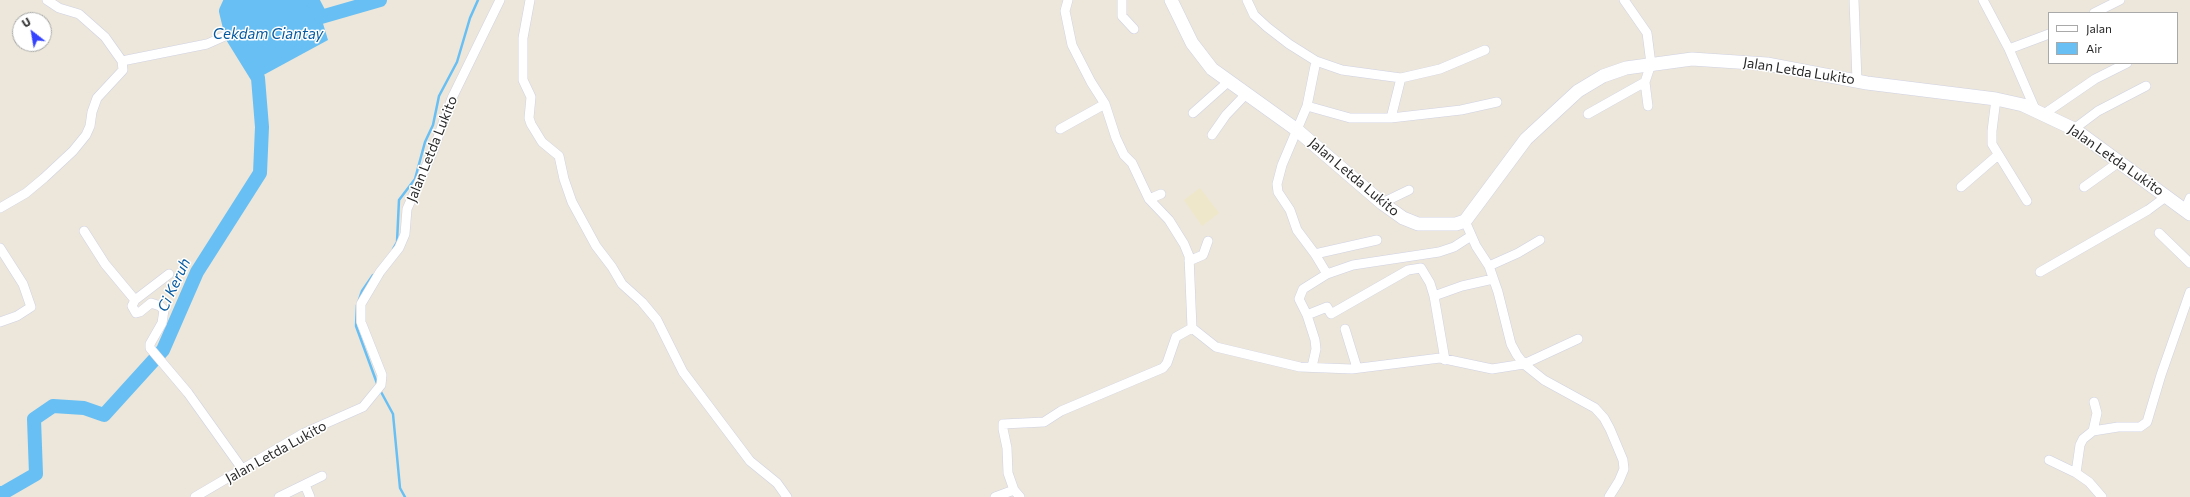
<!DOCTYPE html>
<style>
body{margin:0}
#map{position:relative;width:2190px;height:497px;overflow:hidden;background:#ece7da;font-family:Commissioner,sans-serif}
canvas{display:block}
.legend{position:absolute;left:2048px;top:12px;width:130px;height:52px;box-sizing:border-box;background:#fff;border:1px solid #a9a9a9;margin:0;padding:5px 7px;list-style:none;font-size:12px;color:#292929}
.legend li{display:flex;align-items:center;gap:8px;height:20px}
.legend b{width:20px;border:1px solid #a9a9a9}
.north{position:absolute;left:12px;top:12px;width:40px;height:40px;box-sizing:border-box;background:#fff;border:1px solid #a9a9a9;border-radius:50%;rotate:329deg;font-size:11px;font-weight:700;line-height:16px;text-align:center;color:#292929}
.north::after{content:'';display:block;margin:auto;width:14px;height:18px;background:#3543ff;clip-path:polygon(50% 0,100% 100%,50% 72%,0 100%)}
</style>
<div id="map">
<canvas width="2190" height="497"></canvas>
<ul class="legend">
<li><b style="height:5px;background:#fff"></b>Jalan</li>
<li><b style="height:11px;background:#68bff4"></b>Air</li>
</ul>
<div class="north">U</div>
</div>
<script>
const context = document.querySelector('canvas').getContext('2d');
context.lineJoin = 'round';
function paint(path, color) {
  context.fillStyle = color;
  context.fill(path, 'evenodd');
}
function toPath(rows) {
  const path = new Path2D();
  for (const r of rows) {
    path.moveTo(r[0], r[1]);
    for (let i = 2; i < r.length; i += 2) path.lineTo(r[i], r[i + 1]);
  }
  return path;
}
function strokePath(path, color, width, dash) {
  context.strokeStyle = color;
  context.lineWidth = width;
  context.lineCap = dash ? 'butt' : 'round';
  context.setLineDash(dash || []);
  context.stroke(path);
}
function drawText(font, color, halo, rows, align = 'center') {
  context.font = font + ' Commissioner,sans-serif';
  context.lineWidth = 3;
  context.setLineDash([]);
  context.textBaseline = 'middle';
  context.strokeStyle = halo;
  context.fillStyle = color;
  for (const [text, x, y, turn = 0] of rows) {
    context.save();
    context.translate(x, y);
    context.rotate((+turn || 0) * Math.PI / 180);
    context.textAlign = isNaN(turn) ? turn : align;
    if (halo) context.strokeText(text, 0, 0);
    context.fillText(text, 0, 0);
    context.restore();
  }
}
const education = toPath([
 [1200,188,1219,213,1202,226,1184,200]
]);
const water = toPath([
 [231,0,312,0,321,17,328,40,258,78,249,71,232,36,226,11]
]);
const stream = toPath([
 [393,249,397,242,399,200,415,179,425,142,433,125,439,96,457,62,470,18,478,0],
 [359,300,362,291,373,275],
 [357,305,356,326,378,386],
 [380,390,393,414,400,488,405,497]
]);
const river = toPath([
 [312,0,321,17,380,0],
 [0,493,3,493,36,474,34,419,53,406,84,408,104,415,163,350,197,272,260,173,262,127,258,78,232,36,226,11,231,0]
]);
const street = toPath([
 [530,0,523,38,523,80,531,97,529,118,531,124,542,142,559,156,564,179,572,202,596,246,612,267,622,284,642,302,657,320,683,372,750,461,777,483,787,497],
 [1068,0,1065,11,1072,45,1091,82,1105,104,1116,138,1124,155,1132,163,1149,199,1169,220,1184,244,1189,256,1192,328,1216,347,1300,367,1352,369,1440,358,1492,369,1524,364,1578,339],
 [1122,0,1122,16,1134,29],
 [1247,0,1254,15,1267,27,1289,44,1316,61,1342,70,1401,78,1440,69,1485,50],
 [1624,0,1647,33,1651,64,1645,82,1648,106],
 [1854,0,1857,81],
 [1983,0,2009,49,2035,109],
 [2094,13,2120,0],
 [2009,49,2049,34],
 [122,61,207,44,225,36],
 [1316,61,1307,106,1282,165,1277,184,1278,192,1290,210,1297,230,1315,254,1327,274],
 [1996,99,1992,131,1992,144,2027,201],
 [1307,106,1350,118,1391,118,1461,110,1497,102],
 [1193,113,1229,81],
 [1588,114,1645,82],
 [2044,114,2095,79,2127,63],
 [1391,118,1401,78],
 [1060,129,1105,104],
 [2074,129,2098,111,2146,86],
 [1212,135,1226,115,1247,93],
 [1961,187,1998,155],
 [2084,187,2119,162],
 [1149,199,1161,194],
 [1382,203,1409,190],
 [0,208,26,193,44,178,73,151,86,135,90,126,92,112,97,98,123,70,122,61,105,37,79,14,59,8,47,0],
 [2185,210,2190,198],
 [1465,221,1476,246,1489,266,1498,292,1511,344,1517,355,1524,364,1544,380,1595,408,1604,418,1610,429,1623,460,1624,469,1619,481,1609,497],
 [84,231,105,264,135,300],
 [2159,233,2190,263],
 [0,248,23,284,31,307,17,316,0,322],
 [1315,254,1377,240],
 [1189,261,1203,255,1208,241],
 [1489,266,1518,253,1540,240],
 [2040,272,2148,210,2167,196],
 [169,274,135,300,132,306,136,313,140,312,151,303,160,306,164,310,162,323,150,344,150,348,188,393,243,470],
 [1307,315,1327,307,1331,314,1408,270,1421,268,1430,283,1434,296],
 [1345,329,1357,368],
 [1445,360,1434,296,1462,286,1493,279],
 [1312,367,1316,349,1315,340,1307,315,1299,299,1303,289,1327,274,1353,265,1439,252,1454,247,1471,236],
 [2093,431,2118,427,2140,427,2147,422,2161,375,2190,292],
 [2049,460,2076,473,2089,482,2102,497],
 [2076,473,2080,445,2083,439,2093,431,2097,413,2094,402],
 [305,485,310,497],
 [195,497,304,433,363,407,381,385,382,375,361,322,361,304,380,272,399,248,405,234,407,209,433,151,452,98,500,0],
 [279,497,322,476],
 [995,497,1014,490],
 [1020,497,1014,490,1008,473,1007,448,1003,429,1003,424,1044,422,1061,411,1163,368,1167,363,1176,337,1192,328]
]);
const secondary = toPath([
 [1171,0,1192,43,1212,69,1297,130,1382,203,1403,218,1418,224,1456,224,1465,221,1526,139,1578,91,1603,76,1626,68,1692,59,1767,64,1867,83,1996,99,2023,105,2074,129,2190,214]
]);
const streetNames = [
 ["Jalan Letda Lukito",1799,71,9],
 ["Jalan Letda Lukito",432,149,-68],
 ["Jalan Letda Lukito",2116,160,35],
 ["Jalan Letda Lukito",1354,177,40],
 ["Jalan Letda Lukito",276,452,-29]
];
const waterNames = [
 ["Cekdam Ciantay",268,34],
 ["Ci Keruh",174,285,-65]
];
paint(education, '#efe7c9');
paint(water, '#68bff4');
strokePath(stream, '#68bff4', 2.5);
strokePath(river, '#68bff4', 14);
strokePath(street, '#d0d1e3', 10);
strokePath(secondary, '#d0d1e3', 14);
strokePath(street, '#fff', 9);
strokePath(secondary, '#fff', 13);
drawText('14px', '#292929', '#fff', streetNames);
drawText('italic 15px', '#075aa0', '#fff', waterNames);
</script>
